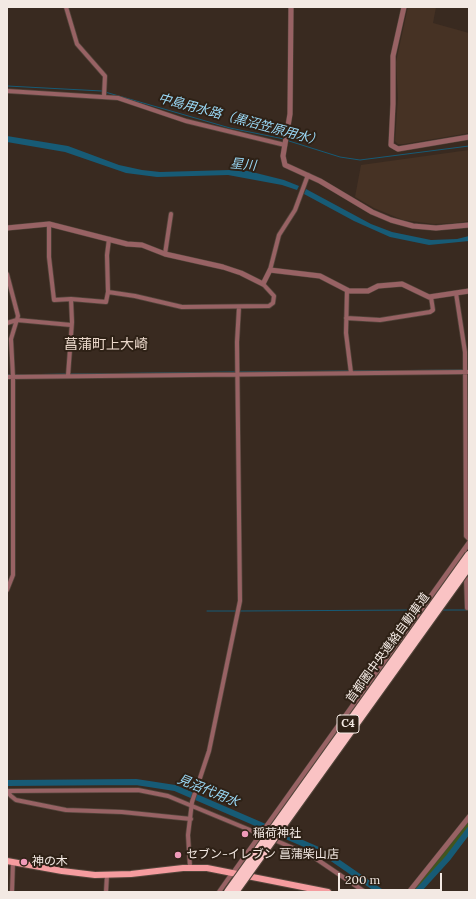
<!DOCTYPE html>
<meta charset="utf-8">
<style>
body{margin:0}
#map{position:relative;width:476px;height:899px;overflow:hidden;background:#392a20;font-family:Lora,serif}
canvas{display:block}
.frame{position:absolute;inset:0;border:8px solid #f3e9e3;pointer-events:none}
.scale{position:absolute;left:338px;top:873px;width:104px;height:18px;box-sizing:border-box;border:2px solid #f3e9e3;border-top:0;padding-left:5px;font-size:12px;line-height:14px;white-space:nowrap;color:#f3e9e3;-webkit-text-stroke:3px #2e2116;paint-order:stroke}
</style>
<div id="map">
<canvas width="476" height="899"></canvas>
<div class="frame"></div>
<div class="scale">200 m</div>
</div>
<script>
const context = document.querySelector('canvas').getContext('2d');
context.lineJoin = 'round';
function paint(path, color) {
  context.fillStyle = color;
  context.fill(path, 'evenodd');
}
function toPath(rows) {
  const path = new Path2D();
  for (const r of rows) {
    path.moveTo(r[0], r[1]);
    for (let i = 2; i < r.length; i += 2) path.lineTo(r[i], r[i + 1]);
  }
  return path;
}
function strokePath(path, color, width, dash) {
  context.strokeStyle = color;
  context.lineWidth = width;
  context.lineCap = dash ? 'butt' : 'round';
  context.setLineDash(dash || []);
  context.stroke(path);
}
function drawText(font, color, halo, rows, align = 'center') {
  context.font = font + ' Lora,"Noto Sans JP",serif';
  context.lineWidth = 4;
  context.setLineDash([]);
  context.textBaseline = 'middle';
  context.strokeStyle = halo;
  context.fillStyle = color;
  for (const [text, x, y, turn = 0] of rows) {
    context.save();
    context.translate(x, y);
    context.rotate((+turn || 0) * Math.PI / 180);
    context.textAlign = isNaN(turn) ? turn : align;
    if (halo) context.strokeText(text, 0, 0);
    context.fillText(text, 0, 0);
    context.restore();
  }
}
const built = toPath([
 [408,7,436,7,433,23,469,33,469,133,404,144,398,144,395,141,398,98,396,62],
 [469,150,469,221,456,223,434,224,403,220,374,208,355,197,361,165]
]);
const green = toPath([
 [469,820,469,828,447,857,416,892,411,892],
 [469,832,469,835,454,854,419,892,449,858]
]);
const water = toPath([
 [7,136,68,146,119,165,142,170,160,172,230,170,248,171,284,180,299,186,297,190,282,185,228,175,157,177,126,173,65,152,7,142],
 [306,189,371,224,392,232,431,240,457,239,469,236,469,241,429,245,390,237,354,221,304,194]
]);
const stream = toPath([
 [7,86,102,91],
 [105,92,230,128,284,139],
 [289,141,340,157,360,160,469,146],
 [352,371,463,370],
 [238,372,349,371],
 [7,374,10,375],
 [71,374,235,372],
 [15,375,67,374],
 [442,610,469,610],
 [207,611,236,611],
 [240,611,418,610]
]);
const river = toPath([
 [7,783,136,782,175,788,323,852,381,892],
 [417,892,448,858,469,830]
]);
const minor = toPath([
 [66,7,77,44,105,76,104,96],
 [7,91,118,98,186,121,285,145],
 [49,224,49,257,54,300,71,299,106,302,108,292,107,255,109,239],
 [165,254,171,214],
 [270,270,279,235,295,210,308,175],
 [7,274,18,316,11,339,13,377,13,575,7,590],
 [347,290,346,333,351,373],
 [108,292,135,296,182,307,269,306,273,303,274,296,263,284],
 [456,293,465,352,466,536,469,539],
 [346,318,380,320,430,312,433,310,431,297],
 [7,323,17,320,71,325],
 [68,376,72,322,71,299],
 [7,377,469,372],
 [466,578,467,608],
 [7,791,138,790,168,796,262,835],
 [7,791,11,796,16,800,66,810,122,812,191,819],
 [272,839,312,856,365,892],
 [190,867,188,835,192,802,209,751,240,601,237,342,239,307],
 [12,892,13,862],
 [106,892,107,875],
 [219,892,233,872]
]);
const tertiary = toPath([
 [291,7,290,114,283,156,285,165,320,181,372,212,391,220,413,226,436,228,469,225],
 [404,7,393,56,393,104,391,145,398,149,469,137],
 [7,228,49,224,127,244,142,245,165,254,223,267,241,273,263,284,270,270,320,276,349,291,368,291,378,286,402,284,429,297,469,291],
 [234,872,469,543],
 [409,892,469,817]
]);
const primary = toPath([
 [7,861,62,871,95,875,131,874,183,868,207,868,328,892]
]);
const motorwayBridge = toPath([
 [228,892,469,555],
 [235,892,469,566]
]);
const markers = [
 [245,834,4,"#ef9ab9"],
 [178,855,4,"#ef9ab9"],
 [24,862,4,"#ef9ab9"]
];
const shields = [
 [348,724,22]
];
const shieldNames = [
 ["C4",348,724]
];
const streetNames = [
 ["首都圏中央連絡自動車道",388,648,-54]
];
const poiNames = [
 ["稲荷神社",253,834],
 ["セブン-イレブン 菖蒲柴山店",186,855],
 ["神の木",32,862]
];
const waterNames = [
 ["中島用水路（黒沼笠原用水）",240,120,15],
 ["星川",243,165,5],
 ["見沼代用水",208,791,22]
];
const quarterNames = [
 ["菖蒲町上大崎",106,345]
];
paint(built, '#463224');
paint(green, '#42561e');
paint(water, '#175b76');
strokePath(stream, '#175b76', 1);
strokePath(river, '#175b76', 6);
strokePath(minor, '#53453b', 5.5);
strokePath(tertiary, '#53453b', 6);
strokePath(primary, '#53453b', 8);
strokePath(minor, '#986264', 4);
strokePath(tertiary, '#986264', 5);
strokePath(primary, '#f59c9f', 6);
strokePath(motorwayBridge, '#53453b', 10, []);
strokePath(motorwayBridge, '#fac3c4', 8);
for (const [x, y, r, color] of markers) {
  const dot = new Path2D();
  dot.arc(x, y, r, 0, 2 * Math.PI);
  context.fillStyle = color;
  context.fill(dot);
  strokePath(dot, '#2e2116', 1.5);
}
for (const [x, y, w] of shields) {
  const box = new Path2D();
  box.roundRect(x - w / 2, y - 9, w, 18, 3);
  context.fillStyle = '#2e2116';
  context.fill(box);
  strokePath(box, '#f3e9e3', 1);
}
drawText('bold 11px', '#f3e9e3', null, shieldNames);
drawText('12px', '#f3e9e3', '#2e2116', streetNames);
drawText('12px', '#f3e9e3', '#2e2116', poiNames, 'left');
drawText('italic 13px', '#9ad9f7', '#2e2116', waterNames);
drawText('14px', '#ead7ca', '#2e2116', quarterNames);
</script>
